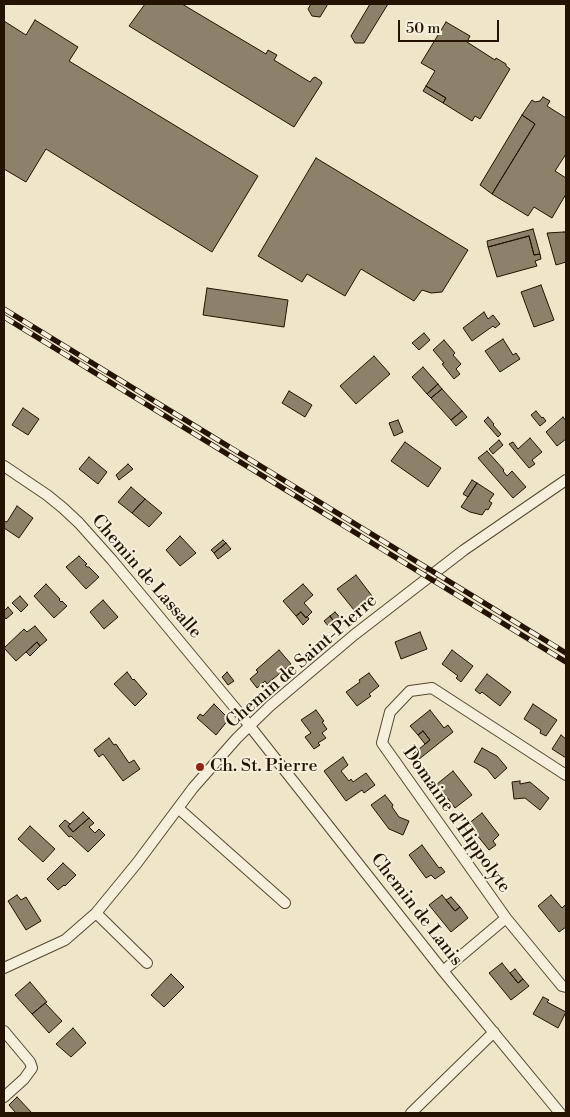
<!DOCTYPE html>
<style>
body{margin:0}
#map{position:relative;width:570px;height:1117px;overflow:hidden;background:#efe6c9;font-family:"Libre Bodoni",serif}
canvas{display:block}
.frame{position:absolute;inset:0;border:5px solid #231300;pointer-events:none}
.scale{position:absolute;left:398px;top:20px;width:101px;height:22px;box-sizing:border-box;border:2px solid #231300;border-top:0;padding-left:6px;font-size:15px;line-height:18px;white-space:nowrap;color:#231300;-webkit-text-stroke:4px #f5efdc;paint-order:stroke}
</style>
<div id="map">
<canvas width="570" height="1117"></canvas>
<div class="frame"></div>
<div class="scale">50 m</div>
</div>
<script>
const context = document.querySelector('canvas').getContext('2d');
context.lineJoin = 'round';
function paint(path, color) {
  context.fillStyle = color;
  context.fill(path, 'evenodd');
}
function toPath(rows) {
  const path = new Path2D();
  for (const r of rows) {
    path.moveTo(r[0], r[1]);
    for (let i = 2; i < r.length; i += 2) path.lineTo(r[i], r[i + 1]);
  }
  return path;
}
function strokePath(path, color, width, dash) {
  context.strokeStyle = color;
  context.lineWidth = width;
  context.lineCap = dash ? 'butt' : 'round';
  context.setLineDash(dash || []);
  context.stroke(path);
}
function drawText(font, color, halo, rows, align = 'center') {
  context.font = font + ' "Libre Bodoni",serif';
  context.lineWidth = 4;
  context.setLineDash([]);
  context.textBaseline = 'middle';
  context.strokeStyle = halo;
  context.fillStyle = color;
  for (const [text, x, y, turn = 0] of rows) {
    context.save();
    context.translate(x, y);
    context.rotate((+turn || 0) * Math.PI / 180);
    context.textAlign = isNaN(turn) ? turn : align;
    if (halo) context.strokeText(text, 0, 0);
    context.fillText(text, 0, 0);
    context.restore();
  }
}
const building = toPath([
 [145,4,182,4,266,54,268,50,277,55,274,60,310,82,313,78,315,77,321,81,322,83,294,127,129,26,145,4],
 [311,4,328,4,320,17,312,16,308,9,311,4],
 [370,4,388,4,364,43,355,43,351,36,370,4],
 [35,20,78,47,69,61,258,176,212,252,46,149,26,182,4,169,4,21,26,35,35,20],
 [446,22,470,36,467,42,495,60,496,58,506,64,506,66,510,69,480,119,475,116,472,121,443,103,446,98,426,86,435,71,421,63,446,22],
 [426,86,446,98,443,103,423,91,426,86],
 [543,97,550,101,547,106,566,118,566,154,555,171,566,178,566,194,552,218,534,207,528,216,492,194,535,124,522,115,532,100,535,102,540,101,543,97],
 [522,115,535,124,492,194,480,185,522,115],
 [316,158,468,250,442,292,431,293,422,290,414,301,361,269,345,296,307,274,302,282,258,256,316,158],
 [533,229,540,254,534,255,529,236,488,247,487,241,533,229],
 [564,232,566,232,566,262,556,265,547,233,564,232],
 [529,236,534,255,540,254,541,259,535,261,537,266,497,277,488,247,529,236],
 [541,285,554,320,534,327,521,292,541,285],
 [207,288,288,300,284,327,203,315,207,288],
 [484,312,488,319,493,315,500,324,495,328,493,326,472,341,463,328,484,312],
 [424,333,430,340,419,350,412,343,424,333],
 [503,339,513,355,516,353,520,359,500,372,485,351,503,339],
 [444,340,455,353,453,355,461,364,456,369,460,374,454,379,442,364,444,363,433,350,444,340],
 [374,356,390,374,356,404,340,386,374,356],
 [423,367,438,384,427,394,412,377,423,367],
 [438,384,442,389,431,398,427,394,438,384],
 [442,389,462,411,451,420,431,398,442,389],
 [289,391,312,405,305,417,282,403,289,391],
 [23,408,39,419,28,435,12,425,23,408],
 [462,411,467,417,456,426,451,420,462,411],
 [536,411,542,418,543,417,546,421,540,426,531,415,536,411],
 [488,417,494,424,493,425,501,434,498,437,484,421,488,417],
 [563,417,566,421,566,439,557,446,546,432,563,417],
 [398,420,403,432,394,436,389,423,398,420],
 [530,438,542,452,532,460,535,464,529,468,509,444,513,442,518,449,530,438],
 [499,440,503,445,493,454,489,449,499,440],
 [405,442,441,468,428,487,391,461,405,442],
 [487,451,504,470,503,471,507,476,512,471,526,487,513,498,478,458,487,451],
 [89,457,107,472,98,484,79,469,89,457],
 [128,464,133,469,119,480,116,475,128,464],
 [472,480,477,483,468,497,463,494,472,480],
 [477,483,494,494,489,501,492,503,488,510,486,509,482,515,470,512,461,507,477,483],
 [131,487,145,499,132,513,118,502,131,487],
 [145,499,162,513,149,527,132,513,145,499],
 [17,506,33,518,19,538,4,528,4,521,7,522,17,506],
 [180,536,196,553,180,566,166,550,180,536],
 [223,540,226,543,214,553,211,550,223,540],
 [226,543,231,549,218,559,214,553,226,543],
 [79,556,87,564,85,565,87,567,89,567,99,577,86,589,66,567,79,556],
 [356,575,372,596,354,610,337,589,356,575],
 [46,584,60,599,59,600,61,602,62,601,67,606,54,618,34,596,46,584],
 [303,584,313,595,304,603,312,612,306,618,301,612,296,616,283,601,303,584],
 [20,596,28,605,21,612,12,603,20,596],
 [103,600,118,617,104,629,90,612,103,600],
 [8,607,13,613,6,619,4,616,4,611,8,607],
 [301,612,306,618,307,616,309,619,303,625,296,616,301,612],
 [335,612,344,622,337,626,330,616,335,612],
 [330,616,337,626,334,629,331,625,329,627,324,621,330,616],
 [35,626,47,640,40,646,37,642,16,661,4,648,24,629,27,632,35,626],
 [420,632,427,649,401,659,395,642,420,632],
 [37,642,40,646,30,656,26,652,37,642],
 [279,650,291,664,267,684,265,681,257,688,250,679,258,672,256,670,279,650],
 [452,650,473,666,461,682,456,678,458,676,442,664,452,650],
 [127,672,131,677,131,678,133,680,134,679,147,694,135,706,114,684,127,672],
 [227,672,234,681,228,685,222,677,227,672],
 [369,673,379,686,369,694,371,696,357,706,346,692,360,682,359,680,369,673],
 [487,674,511,692,500,706,482,692,480,694,475,690,487,674],
 [214,704,229,719,216,735,197,718,200,714,203,716,214,704],
 [533,704,557,720,546,736,540,733,541,730,524,719,533,704],
 [316,710,324,721,322,722,327,729,322,733,326,738,318,743,320,745,314,749,305,737,311,733,301,720,316,710],
 [430,710,444,728,448,725,453,732,418,760,413,754,430,740,423,731,418,735,410,726,430,710],
 [423,731,430,740,425,744,418,735,423,731],
 [561,735,566,739,566,758,552,749,561,735],
 [109,738,114,745,116,744,129,763,134,760,140,769,123,781,103,754,99,757,94,750,109,738],
 [482,748,497,756,507,768,495,779,487,769,474,762,482,748],
 [343,757,348,765,341,771,349,781,351,779,353,782,366,773,375,785,364,793,362,790,346,801,324,771,343,757],
 [453,771,472,795,455,808,437,784,453,771],
 [520,781,520,784,530,782,549,798,540,810,525,798,514,799,512,782,520,781],
 [385,795,393,805,392,807,399,817,409,821,403,835,389,829,371,805,385,795],
 [83,812,89,818,73,832,68,826,83,812],
 [482,813,499,835,493,841,496,845,489,850,468,824,482,813],
 [89,818,94,823,89,827,95,833,99,829,105,835,88,852,71,836,69,837,59,826,65,820,70,824,68,826,73,832,89,818],
 [30,826,55,849,43,862,18,839,30,826],
 [422,845,439,868,441,867,445,872,435,879,431,875,426,878,409,855,422,845],
 [63,863,76,875,65,886,64,885,58,890,47,879,63,863],
 [17,895,21,900,26,897,41,921,26,930,8,901,17,895],
 [442,895,455,911,460,907,468,918,451,932,429,905,442,895],
 [551,895,562,908,566,904,566,927,559,932,538,906,551,895],
 [451,897,460,907,455,911,446,900,451,897],
 [502,963,518,983,523,979,529,986,511,1000,489,973,502,963],
 [515,969,523,979,518,983,510,973,515,969],
 [171,974,184,987,164,1007,151,995,171,974],
 [30,982,47,1002,32,1014,15,995,30,982],
 [543,997,549,1000,547,1002,566,1012,558,1028,533,1014,543,997],
 [45,1003,62,1021,49,1033,32,1014,45,1003],
 [73,1028,86,1043,71,1057,56,1044,73,1028],
 [17,1097,32,1113,13,1113,15,1112,9,1105,17,1097]
]);
const minor = toPath([
 [4,466,47,495,63,508,79,523,112,560,245,720,443,971,560,1113],
 [566,775,432,688,410,691,390,712,382,743,506,918,562,986,566,987],
 [178,808,285,903],
 [96,913,147,963],
 [4,968,65,940,96,913,137,863,193,788,237,738,270,706,354,635,464,550,566,480],
 [443,971,506,918],
 [4,1031,30,1062,32,1068,24,1079,4,1097],
 [411,1113,494,1032]
]);
const rail = toPath([
 [4,309,566,653],
 [4,317,566,662]
]);
const markers = [
 [200,767,5,"#8f2418"]
];
const streetNames = [
 ["Chemin de Lassalle",146,577,49],
 ["Chemin de Saint-Pierre",302,662,-41],
 ["Domaine d'Hippolyte",456,820,55],
 ["Chemin de Lanis",416,910,52]
];
const poiNames = [
 ["Ch. St. Pierre",210,767]
];
paint(building, '#8d8169');
strokePath(building, '#231300', 1);
strokePath(minor, '#564832', 12);
strokePath(minor, '#f5efdc', 10);
strokePath(rail, '#231300', 5.5);
strokePath(rail, '#f5efdc', 4, [11]);
for (const [x, y, r, color] of markers) {
  const dot = new Path2D();
  dot.arc(x, y, r, 0, 2 * Math.PI);
  context.fillStyle = color;
  context.fill(dot);
  strokePath(dot, '#f5efdc', 2);
}
drawText('18px', '#231300', '#f5efdc', streetNames);
drawText('18px', '#231300', '#f5efdc', poiNames, 'left');
</script>
